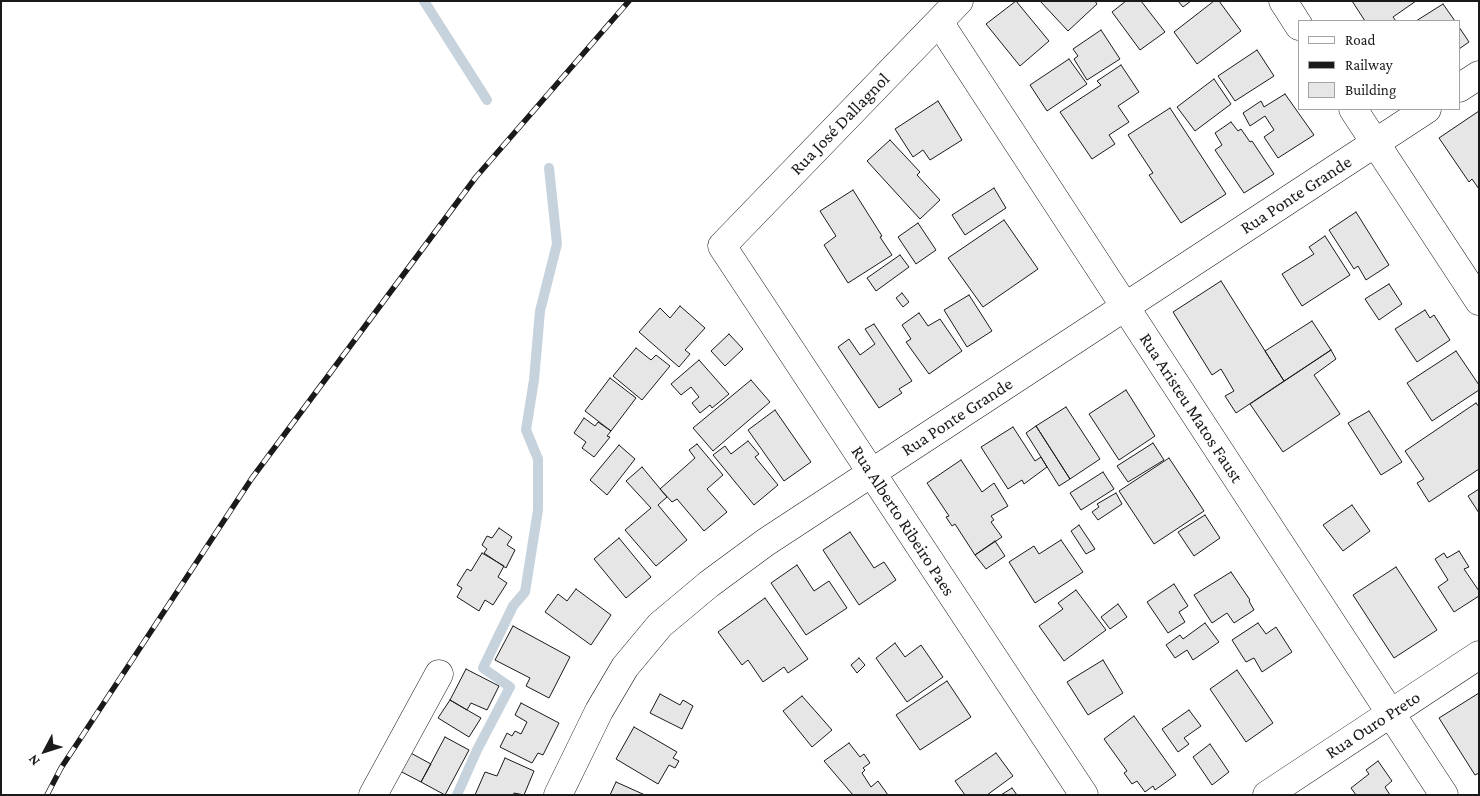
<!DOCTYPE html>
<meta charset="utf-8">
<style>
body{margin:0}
#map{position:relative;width:1480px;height:796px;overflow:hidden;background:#fff;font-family:"Crimson Pro",serif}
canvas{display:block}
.frame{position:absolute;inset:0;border:2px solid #1a1a1a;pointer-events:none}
.legend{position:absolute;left:1298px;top:20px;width:162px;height:90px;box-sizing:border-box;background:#fff;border:1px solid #a3a3a3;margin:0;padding:6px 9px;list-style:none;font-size:15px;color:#1a1a1a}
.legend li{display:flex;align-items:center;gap:10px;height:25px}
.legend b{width:25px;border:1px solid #a3a3a3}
.north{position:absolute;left:20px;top:726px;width:50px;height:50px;-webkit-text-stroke:4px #fff;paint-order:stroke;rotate:230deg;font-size:14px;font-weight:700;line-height:20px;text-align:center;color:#1a1a1a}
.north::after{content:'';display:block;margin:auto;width:18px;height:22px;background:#1a1a1a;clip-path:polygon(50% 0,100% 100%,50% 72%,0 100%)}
</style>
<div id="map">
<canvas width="1480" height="796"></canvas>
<div class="frame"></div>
<ul class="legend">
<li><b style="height:6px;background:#fff"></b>Road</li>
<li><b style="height:6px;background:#1a1a1a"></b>Railway</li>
<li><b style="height:14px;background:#e6e6e6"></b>Building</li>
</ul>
<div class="north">N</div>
</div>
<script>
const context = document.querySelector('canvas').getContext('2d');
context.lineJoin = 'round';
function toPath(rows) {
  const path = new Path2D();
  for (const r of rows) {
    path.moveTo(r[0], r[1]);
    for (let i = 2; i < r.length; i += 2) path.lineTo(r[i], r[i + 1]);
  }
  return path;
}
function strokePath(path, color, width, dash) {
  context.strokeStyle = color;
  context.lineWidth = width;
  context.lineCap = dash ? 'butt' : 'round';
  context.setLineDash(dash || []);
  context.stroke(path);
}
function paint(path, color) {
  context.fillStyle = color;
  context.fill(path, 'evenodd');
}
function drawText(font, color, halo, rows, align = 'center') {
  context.font = font + ' "Crimson Pro",serif';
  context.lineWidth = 4;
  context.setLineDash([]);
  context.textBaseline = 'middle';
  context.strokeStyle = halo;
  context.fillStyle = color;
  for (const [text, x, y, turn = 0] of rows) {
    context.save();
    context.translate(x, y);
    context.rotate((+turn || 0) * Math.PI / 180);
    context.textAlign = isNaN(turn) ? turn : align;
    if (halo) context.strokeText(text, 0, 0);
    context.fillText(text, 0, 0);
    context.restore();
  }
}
const stream = toPath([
 [424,1,487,100],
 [457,795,477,750,510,687,483,668,513,606,525,592,538,510,538,459,526,430,534,380,540,311,557,244,549,168]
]);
const building = toPath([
 [1016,1,1049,41,1020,66,986,24,1016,1],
 [1040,1,1095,1,1097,4,1068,31,1040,1],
 [1126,1,1141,1,1165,32,1140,50,1112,12,1126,1],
 [1178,1,1191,1,1183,7,1178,1],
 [1214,1,1219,1,1241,31,1197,64,1174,32,1214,1],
 [1352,1,1416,1,1393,17,1396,21,1365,21,1352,1],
 [1443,4,1455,21,1416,21,1443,4],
 [1459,27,1469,42,1459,49,1459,27],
 [1101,30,1120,59,1087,80,1074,59,1078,56,1073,49,1101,30],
 [1257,50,1274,76,1235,101,1218,76,1257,50],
 [1069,59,1087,84,1047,111,1030,85,1069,59],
 [1121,65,1139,92,1118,106,1129,122,1109,135,1115,144,1092,159,1060,112,1101,85,1097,81,1121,65],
 [1214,79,1231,104,1195,131,1177,107,1214,79],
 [1285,94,1314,135,1278,158,1264,137,1274,130,1265,116,1250,126,1243,113,1261,101,1264,107,1285,94],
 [938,101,962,140,930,160,923,150,913,157,895,129,938,101],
 [1170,108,1226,194,1181,223,1149,175,1153,173,1128,135,1170,108],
 [1479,111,1479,189,1472,179,1469,182,1439,138,1479,111],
 [1231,122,1238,131,1241,129,1250,142,1252,141,1274,174,1244,193,1215,150,1222,145,1215,133,1231,122],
 [890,140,920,172,917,175,940,200,920,219,867,161,890,140],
 [994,188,1006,208,965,235,952,215,994,188],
 [853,190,882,236,880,237,892,255,848,283,824,245,836,236,820,211,853,190],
 [1356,212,1389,265,1366,280,1358,266,1354,269,1329,230,1356,212],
 [1004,220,1038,269,983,307,948,258,1004,220],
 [918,223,936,250,916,264,898,237,918,223],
 [1325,236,1350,275,1302,306,1282,274,1314,254,1309,247,1325,236],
 [900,255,909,267,876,291,867,278,900,255],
 [1221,281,1284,381,1236,413,1225,396,1234,391,1221,369,1212,375,1173,312,1221,281],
 [1389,284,1402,304,1379,320,1365,299,1389,284],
 [902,293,909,302,903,307,896,298,902,293],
 [969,295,992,331,967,347,944,310,969,295],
 [680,306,705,328,685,350,690,354,679,367,639,332,660,308,670,318,680,306],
 [1425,310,1430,318,1434,315,1450,340,1417,362,1395,329,1425,310],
 [919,313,928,326,940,319,962,351,929,374,906,342,911,339,902,325,919,313],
 [1312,321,1331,350,1284,381,1265,351,1312,321],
 [874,324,912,381,899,389,902,393,879,408,838,347,849,339,860,355,875,344,865,329,874,324],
 [729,334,743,349,725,366,711,351,729,334],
 [636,348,651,360,656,355,670,366,642,400,613,376,636,348],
 [1331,350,1336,359,1314,375,1340,414,1283,452,1250,404,1331,350],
 [1456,351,1479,385,1479,390,1432,421,1407,383,1456,351],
 [699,360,729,394,712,408,710,405,700,413,692,403,699,397,691,387,681,395,671,384,699,360],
 [610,378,636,398,611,431,585,411,610,378],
 [751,380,770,402,713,451,693,428,751,380],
 [1126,390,1155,436,1119,460,1089,414,1126,390],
 [1476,403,1479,407,1479,469,1429,502,1417,483,1424,479,1405,451,1476,403],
 [1066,407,1100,459,1070,479,1036,426,1066,407],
 [775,410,811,462,784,481,748,430,775,410],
 [1369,411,1402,462,1381,475,1348,423,1369,411],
 [584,418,595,426,598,422,611,431,607,436,610,437,594,457,582,448,586,442,574,433,584,418],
 [1036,426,1070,479,1059,486,1026,433,1036,426],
 [1013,427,1035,461,1041,457,1047,467,1024,484,1022,480,1008,489,981,447,1013,427],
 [748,441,759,454,755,457,778,485,754,505,713,455,725,446,731,454,748,441],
 [1153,443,1164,460,1128,482,1117,466,1153,443],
 [697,444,723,475,707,489,727,512,704,531,677,499,672,502,660,489,695,458,689,450,697,444],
 [619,445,635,459,607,495,590,480,619,445],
 [1169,458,1204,511,1154,544,1119,491,1169,458],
 [961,460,982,492,994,483,1008,506,991,516,994,520,991,522,1002,537,975,555,955,524,952,526,946,517,949,516,927,483,961,460],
 [642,467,667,497,658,505,687,540,656,566,625,530,651,508,626,481,642,467],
 [1103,472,1114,489,1081,510,1070,493,1103,472],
 [1479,489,1479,513,1468,496,1479,489],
 [1116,493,1122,504,1098,520,1092,512,1099,507,1097,504,1116,493],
 [1352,505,1370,531,1343,551,1323,525,1352,505],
 [1205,515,1220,538,1194,556,1178,532,1205,515],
 [1079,525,1095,549,1086,554,1071,531,1079,525],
 [499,528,512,537,507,545,515,550,506,568,484,553,487,549,482,545,487,536,492,538,499,528],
 [850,532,874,568,884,562,896,580,859,605,823,550,850,532],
 [619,538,651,577,626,598,594,559,619,538],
 [1061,540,1083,572,1035,603,1009,562,1034,546,1039,554,1061,540],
 [995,541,1005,556,986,569,975,555,995,541],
 [1459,551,1469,567,1464,569,1479,591,1479,596,1454,612,1438,587,1448,580,1435,559,1444,553,1447,558,1459,551],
 [482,553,504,566,498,577,507,583,493,605,485,600,479,611,457,597,462,588,457,585,467,569,471,571,482,553],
 [797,565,814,591,829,581,847,608,806,635,771,583,797,565],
 [1396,567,1437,630,1394,658,1353,595,1396,567],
 [1231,572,1250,600,1249,601,1254,610,1234,623,1227,613,1212,623,1194,595,1231,572],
 [1174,584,1188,606,1179,612,1185,622,1168,633,1147,602,1174,584],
 [576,589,611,615,591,645,545,612,558,594,567,601,576,589],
 [1076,590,1106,630,1064,661,1039,626,1063,609,1058,603,1076,590],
 [765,598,808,659,788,673,784,667,763,682,748,660,742,665,718,632,765,598],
 [1118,604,1127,617,1110,629,1101,617,1118,604],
 [1205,623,1219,642,1193,660,1187,650,1175,658,1166,645,1180,635,1183,639,1205,623],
 [1258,623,1266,634,1276,627,1292,652,1262,672,1254,658,1246,662,1232,640,1258,623],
 [513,626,570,657,549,698,526,686,530,678,495,660,513,626],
 [895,643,905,657,921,645,943,677,907,702,876,658,895,643],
 [859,658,865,665,857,673,851,665,859,658],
 [1103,660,1123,693,1088,715,1067,682,1103,660],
 [466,669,499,686,487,710,471,703,467,710,450,700,466,669],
 [1237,670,1273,723,1246,742,1210,689,1237,670],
 [947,681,971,717,920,750,896,715,947,681],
 [1479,693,1479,773,1475,775,1439,718,1479,693],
 [660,694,680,705,683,700,693,706,682,729,650,713,660,694],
 [802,696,832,730,812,747,783,711,802,696],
 [450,700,481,718,469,737,438,718,450,700],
 [521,703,559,723,543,755,538,753,532,763,500,747,507,733,512,736,515,731,521,734,527,722,515,715,521,703],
 [1189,710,1201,726,1184,738,1189,744,1178,752,1162,729,1189,710],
 [1134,716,1176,775,1155,790,1153,786,1145,792,1137,781,1132,784,1124,773,1127,771,1104,739,1134,716],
 [634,727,677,752,673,758,679,761,675,768,669,765,658,784,616,759,634,727],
 [445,737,469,750,445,795,421,782,445,737],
 [849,743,860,757,864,754,870,763,863,768,865,770,862,773,871,787,878,781,888,795,853,795,824,761,849,743],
 [1210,744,1229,772,1212,785,1193,757,1210,744],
 [407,751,431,764,421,782,398,770,407,751],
 [996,753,1013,776,987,795,965,795,955,781,996,753],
 [505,758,534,771,524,795,514,793,513,795,475,795,485,772,497,776,505,758],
 [1378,761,1392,781,1385,787,1390,795,1356,795,1351,788,1369,774,1366,770,1378,761],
 [616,782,645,795,610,795,616,782],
 [1012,788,1017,795,1001,795,1012,788]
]);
const minor = toPath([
 [959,1,722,246,1084,795],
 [1283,1,1299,26],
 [939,22,1444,795],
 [1353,109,1479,301],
 [373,795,439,674],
 [1267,795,1479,655]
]);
const tertiary = toPath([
 [1459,88,1479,75],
 [558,795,599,711,625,667,660,625,709,584,766,542,1427,109]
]);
const rail = toPath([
 [47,795,61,768,252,478,476,177,629,1]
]);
const streetNames = [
 ["Rua José Dallagnol",840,124,-46],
 ["Rua Ponte Grande",1296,195,-33],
 ["Rua Aristeu Matos Faust",1191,408,57],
 ["Rua Ponte Grande",957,417,-33],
 ["Rua Alberto Ribeiro Paes",903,521,57],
 ["Rua Ouro Preto",1373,725,-33]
];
strokePath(stream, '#c6d2dc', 10);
paint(building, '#e6e6e6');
strokePath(building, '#1a1a1a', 1);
strokePath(minor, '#1a1a1a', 29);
strokePath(tertiary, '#1a1a1a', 29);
strokePath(minor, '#fff', 28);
strokePath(tertiary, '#fff', 28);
strokePath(rail, '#1a1a1a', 5.5);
strokePath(rail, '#fff', 4, [11]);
drawText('18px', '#1a1a1a', '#fff', streetNames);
</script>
